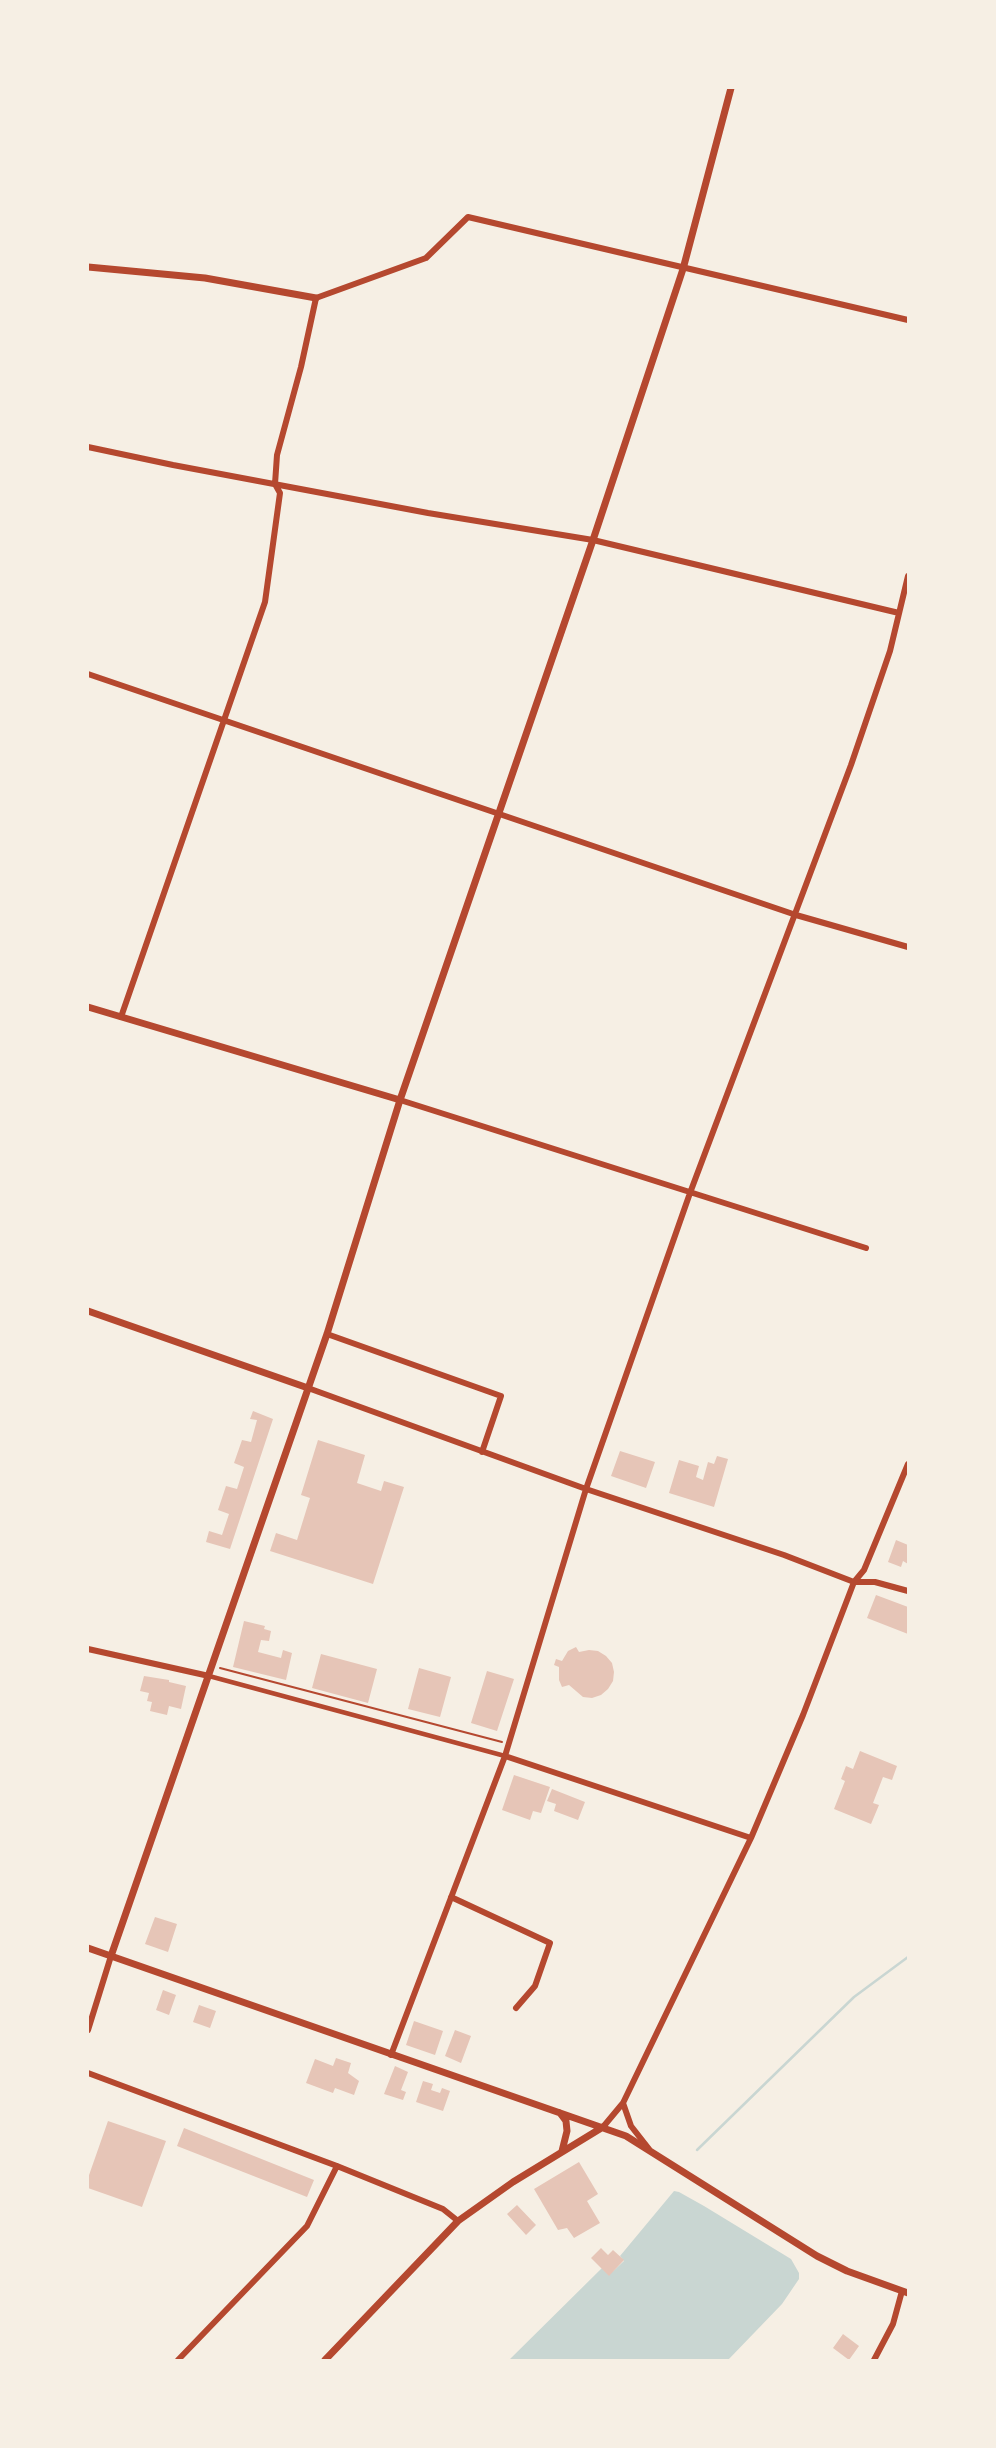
<!DOCTYPE html>
<style>
body{margin:0}
#map{position:relative;width:996px;height:2448px;overflow:hidden;background:#f6efe4;font-family:Raleway,sans-serif}
canvas{display:block}
.frame{position:absolute;inset:0;border:89px solid #f6efe4;pointer-events:none}
</style>
<div id="map">
<canvas width="996" height="2448"></canvas>
<div class="frame"></div>
</div>
<script>
const context = document.querySelector('canvas').getContext('2d');
context.lineJoin = 'round';
function paint(path, color) {
  context.fillStyle = color;
  context.fill(path, 'evenodd');
}
function toPath(rows) {
  const path = new Path2D();
  for (const r of rows) {
    path.moveTo(r[0], r[1]);
    for (let i = 2; i < r.length; i += 2) path.lineTo(r[i], r[i + 1]);
  }
  return path;
}
function strokePath(path, color, width, dash) {
  context.strokeStyle = color;
  context.lineWidth = width;
  context.lineCap = dash ? 'butt' : 'round';
  context.setLineDash(dash || []);
  context.stroke(path);
}
const water = toPath([
 [674,2191,679,2192,704,2206,791,2259,799,2273,799,2279,782,2304,728,2360,509,2360,602,2268,609,2275,624,2261,620,2256]
]);
const stream = toPath([
 [697,2150,854,1997,908,1957]
]);
const building = toPath([
 [253,1411,273,1419,230,1549,206,1542,209,1531,222,1535,229,1514,218,1510,226,1486,237,1489,244,1467,234,1463,242,1440,251,1442,257,1420,250,1419],
 [318,1440,365,1455,357,1483,381,1491,384,1481,404,1487,373,1584,270,1551,276,1533,297,1540,310,1498,301,1495],
 [620,1451,655,1462,646,1488,611,1476],
 [717,1456,728,1459,714,1507,669,1493,679,1460,699,1466,696,1477,703,1480,708,1462,714,1464],
 [896,1540,908,1545,908,1564,903,1561,901,1567,888,1562],
 [876,1595,908,1607,908,1634,867,1618],
 [244,1621,265,1626,264,1629,271,1631,269,1641,261,1640,258,1652,281,1658,283,1650,292,1653,286,1680,233,1667],
 [576,1647,579,1652,589,1650,598,1651,606,1656,612,1663,614,1672,613,1681,608,1689,601,1695,592,1698,583,1697,569,1685,562,1687,559,1680,559,1667,554,1665,556,1659,562,1661,568,1651],
 [321,1654,377,1669,368,1703,312,1688],
 [419,1668,451,1677,440,1717,408,1709],
 [487,1671,514,1679,497,1731,471,1723],
 [144,1676,169,1680,169,1682,186,1686,181,1709,169,1706,167,1715,150,1711,152,1702,147,1701,149,1693,140,1691],
 [860,1751,897,1766,892,1780,883,1777,873,1803,879,1805,871,1824,834,1809,845,1781,841,1779,846,1766,853,1769],
 [514,1775,550,1787,541,1813,533,1811,530,1820,502,1810],
 [552,1789,585,1802,578,1820,554,1811,556,1804,547,1801],
 [155,1917,177,1924,168,1952,145,1944],
 [163,1990,176,1995,169,2015,156,2010],
 [199,2005,216,2011,210,2028,193,2022],
 [414,2021,443,2031,435,2055,406,2045],
 [455,2030,471,2036,461,2063,445,2056],
 [336,2058,351,2063,348,2073,359,2081,354,2095,335,2088,333,2093,306,2083,315,2059,333,2066],
 [395,2066,408,2072,401,2090,406,2092,403,2100,384,2094],
 [423,2081,433,2084,431,2090,440,2093,442,2088,450,2091,443,2111,416,2102],
 [108,2121,166,2141,142,2207,88,2188,88,2178],
 [184,2128,314,2180,307,2197,177,2146],
 [579,2162,598,2194,587,2201,600,2223,574,2238,567,2228,558,2230,534,2189],
 [517,2205,536,2225,526,2235,507,2214],
 [601,2248,608,2255,613,2250,624,2260,609,2276,591,2258],
 [843,2334,859,2346,849,2360,833,2348]
]);
const path = toPath([
 [220,1668,502,1742]
]);
const pedestrian = toPath([
 [209,1676,505,1756]
]);
const minor = toPath([
 [88,447,173,465,428,513,593,540,899,613],
 [88,674,796,915,908,947],
 [121,1017,265,602,280,493,275,484,277,455,301,367,316,298,426,258,468,217,908,320],
 [400,1100,866,1248],
 [327,1334,501,1396,482,1452],
 [308,1388,586,1489,784,1555,854,1582,875,1582,908,1591],
 [88,1649,209,1676],
 [505,1756,751,1838],
 [451,1897,550,1943,535,1986,516,2008],
 [88,2030,111,1956],
 [391,2055,505,1756,586,1489,690,1193,851,765,890,651,908,576],
 [88,2073,337,2166,443,2209,458,2221],
 [623,2103,631,2126,649,2149],
 [603,2127,623,2103,751,1838,803,1715,854,1582,864,1570,908,1464],
 [178,2360,307,2226,337,2166],
 [874,2360,893,2324,902,2291]
]);
const tertiary = toPath([
 [88,267,205,278,316,298],
 [88,1007,400,1100],
 [88,1311,308,1388],
 [88,1948,626,2136,817,2256,847,2271,908,2293],
 [111,1956,327,1334,400,1100,593,540,683,269,731,88],
 [560,2113,566,2121,567,2131,562,2151],
 [325,2360,458,2221,513,2182,603,2127]
]);
paint(water, '#c9d6d2');
strokePath(stream, '#c9d6d2', 2.5);
paint(building, '#e6c5b7');
strokePath(path, '#b5482f', 2);
strokePath(pedestrian, '#b5482f', 4.5);
strokePath(minor, '#b5482f', 6);
strokePath(tertiary, '#b5482f', 7);
</script>
